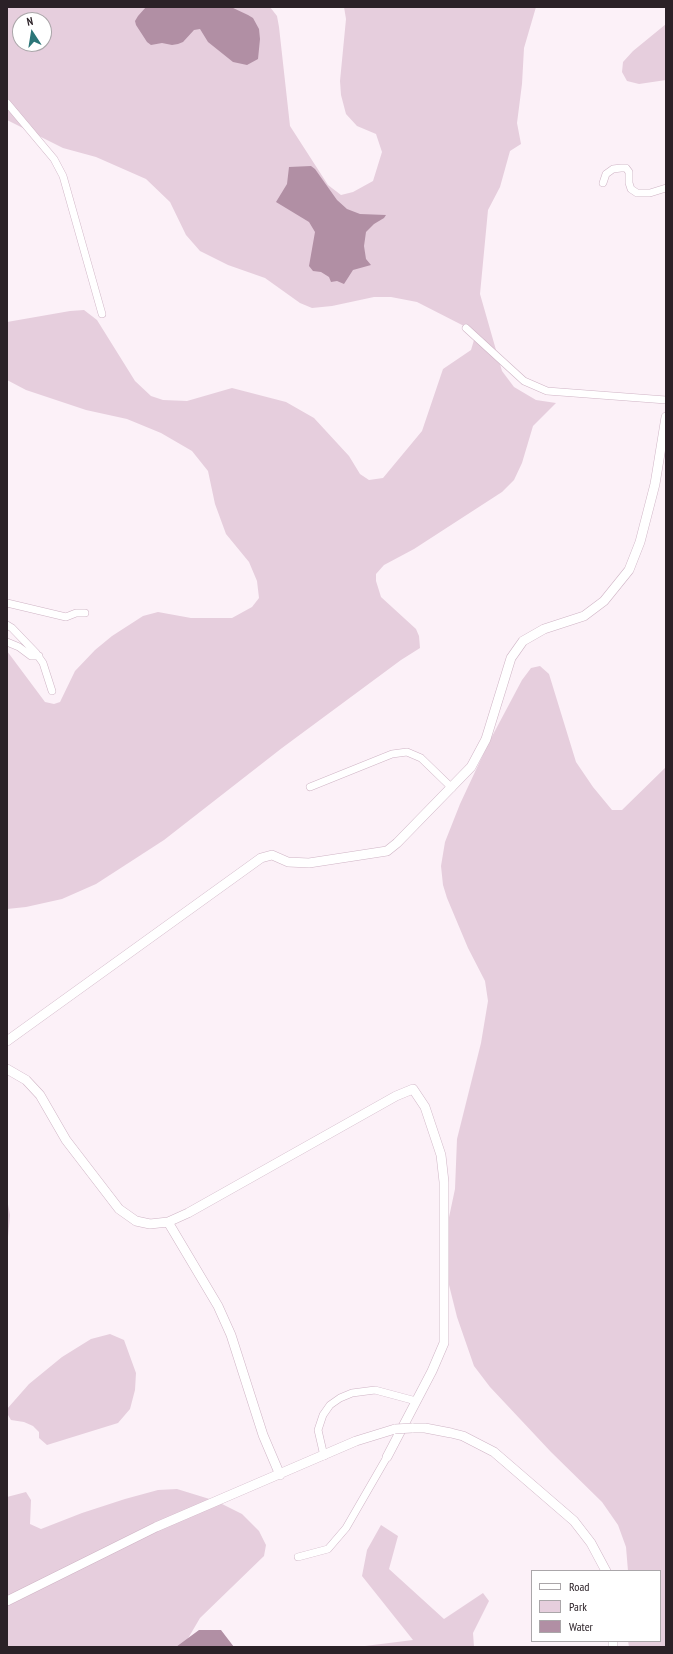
<!DOCTYPE html>
<style>
body{margin:0}
#map{position:relative;width:673px;height:1654px;overflow:hidden;background:#fcf1f8;font-family:"PT Sans Narrow",sans-serif}
canvas{display:block}
.frame{position:absolute;inset:0;border:8px solid #2b2127;pointer-events:none}
.legend{position:absolute;left:531px;top:1570px;width:130px;height:72px;box-sizing:border-box;background:#fff;border:1px solid #aaa6a9;margin:0;padding:5px 7px;list-style:none;font-size:12px;color:#2b2127}
.legend li{display:flex;align-items:center;gap:8px;height:20px}
.legend b{width:20px;border:1px solid #aaa6a9}
.north{position:absolute;left:12px;top:12px;width:40px;height:40px;box-sizing:border-box;background:#fff;border:1px solid #aaa6a9;border-radius:50%;rotate:348deg;font-size:11px;font-weight:700;line-height:16px;text-align:center;color:#2b2127}
.north::after{content:'';display:block;margin:auto;width:14px;height:18px;background:#2c7678;clip-path:polygon(50% 0,100% 100%,50% 72%,0 100%)}
</style>
<div id="map">
<canvas width="673" height="1654"></canvas>
<div class="frame"></div>
<ul class="legend">
<li><b style="height:5px;background:#fff"></b>Road</li>
<li><b style="height:11px;background:#e6cedd"></b>Park</li>
<li><b style="height:11px;background:#b18fa4"></b>Water</li>
</ul>
<div class="north">N</div>
</div>
<script>
const context = document.querySelector('canvas').getContext('2d');
context.lineJoin = 'round';
function paint(path, color) {
  context.fillStyle = color;
  context.fill(path, 'evenodd');
}
function toPath(rows) {
  const path = new Path2D();
  for (const r of rows) {
    path.moveTo(r[0], r[1]);
    for (let i = 2; i < r.length; i += 2) path.lineTo(r[i], r[i + 1]);
  }
  return path;
}
function strokePath(path, color, width, dash) {
  context.strokeStyle = color;
  context.lineWidth = width;
  context.lineCap = dash ? 'butt' : 'round';
  context.setLineDash(dash || []);
  context.stroke(path);
}
const green = toPath([
 [7,7,270,7,277,16,279,27,290,126,328,185,341,195,353,192,373,181,382,152,376,134,357,126,346,114,341,95,340,81,346,19,344,7,536,7,524,48,522,84,517,123,521,144,510,151,500,187,488,210,480,294,502,371,514,387,536,400,556,403,533,426,522,463,514,480,502,492,414,549,384,565,376,574,376,581,381,597,416,629,419,636,420,648,401,660,282,748,164,840,96,884,62,899,26,907,7,909,7,651,45,702,54,704,60,702,75,671,95,650,112,636,143,616,158,612,191,618,232,618,252,607,259,598,257,581,249,562,226,534,215,504,208,471,192,451,161,433,127,419,86,410,26,390,7,380,7,322,70,311,84,310,97,320,135,381,151,396,163,400,187,401,232,388,286,402,314,418,349,456,360,474,369,480,383,478,422,431,443,369,471,350,474,340,470,330,464,326,417,302,391,297,374,297,332,306,312,308,300,303,265,278,228,265,200,251,186,235,170,202,146,179,96,157,63,148,7,120],
 [20,20,44,20,44,44,20,44],
 [666,24,666,80,639,84,627,81,622,72,623,62,633,51],
 [540,666,549,674,576,762,593,787,612,810,622,810,666,767,666,1647,629,1647,628,1641,660,1641,660,1571,628,1571,626,1547,618,1525,602,1502,551,1452,490,1387,474,1366,457,1317,449,1285,446,1250,448,1222,455,1189,457,1139,481,1043,488,1001,485,981,468,948,447,898,443,885,441,866,445,842,460,804,488,744,522,680,531,668],
 [7,1199,10,1215,7,1248],
 [110,1334,124,1340,136,1373,135,1390,130,1409,118,1423,47,1445,39,1438,39,1432,33,1426,24,1422,11,1420,8,1415,7,1409,29,1384,62,1357,91,1339],
 [177,1489,216,1501,242,1514,259,1531,266,1545,264,1556,200,1618,183,1647,7,1647,7,1497,26,1492,31,1500,30,1524,41,1529,82,1513,125,1499,158,1490],
 [381,1525,398,1536,389,1569,444,1619,483,1593,489,1601,473,1633,474,1647,357,1647,413,1640,362,1576,367,1550]
]);
const water = toPath([
 [146,7,231,7,248,15,253,18,259,29,260,39,258,59,247,65,233,62,208,42,200,29,194,30,183,42,178,44,172,45,162,43,151,45,147,42,136,25,135,21,138,16],
 [311,166,315,169,337,200,347,209,360,214,386,215,384,218,374,224,366,232,364,246,366,259,371,265,353,270,344,284,337,281,331,282,329,277,321,272,313,271,309,266,315,232,309,222,276,202,287,184,289,167],
 [199,1630,221,1630,234,1647,176,1647]
]);
const minor = toPath([
 [7,103,54,159,63,176,102,314],
 [603,183,606,174,613,169,621,168,626,168,629,172,629,183,631,189,637,193,650,193,666,188],
 [466,328,524,381,547,391,666,400],
 [7,603,66,617,76,613,85,613],
 [7,625,12,628,36,653,43,663,52,691],
 [7,642,19,647,31,656,39,656],
 [310,787,392,754,407,752,421,758,452,788],
 [324,1456,318,1430,323,1415,330,1405,340,1398,352,1393,375,1390,416,1401],
 [298,1557,328,1549,346,1528,387,1457]
]);
const tertiary = toPath([
 [7,1041,261,858,272,855,288,862,309,863,387,851,397,843,471,767,486,739,511,658,523,641,544,629,584,616,604,601,629,570,640,542,655,484,666,417],
 [7,1069,26,1080,40,1095,66,1140,119,1209,136,1221,150,1224,168,1222,188,1213,396,1096,413,1089,425,1107,441,1155,444,1182,444,1343,432,1371,387,1457],
 [168,1222,218,1306,231,1335,263,1435,280,1475],
 [412,1428,425,1428,451,1433,463,1436,494,1452,574,1521,591,1543,606,1571],
 [7,1601,156,1527,356,1441,395,1429],
 [613,1647,613,1641]
]);
const tertiaryBridge = toPath([
 [395,1429,412,1428]
]);
paint(green, '#e6cedd');
paint(water, '#b18fa4');
strokePath(minor, '#cfb4c5', 8);
strokePath(tertiary, '#cfb4c5', 10);
strokePath(minor, '#fff', 7);
strokePath(tertiary, '#fff', 9);
strokePath(tertiaryBridge, '#cfb4c5', 10, []);
strokePath(tertiaryBridge, '#fff', 9);
</script>
